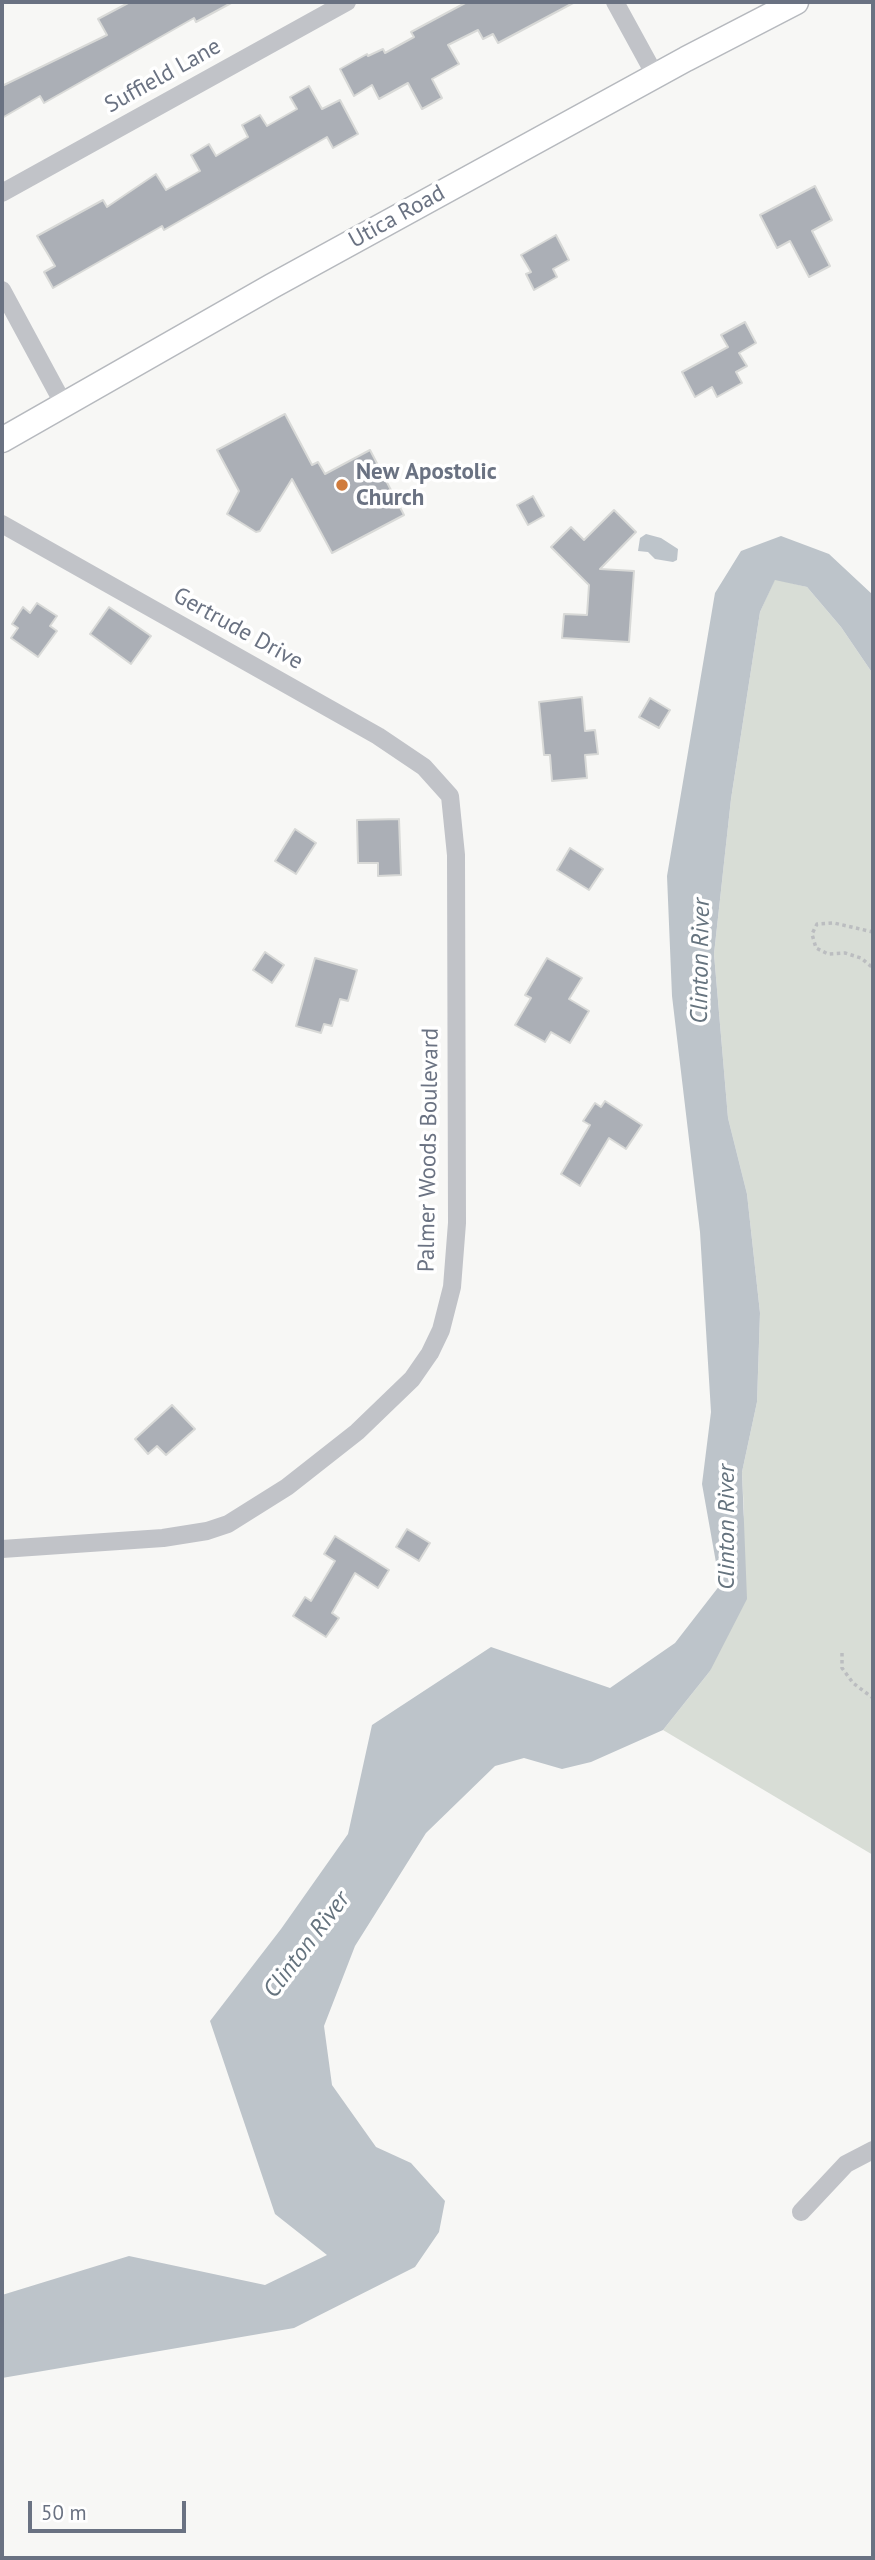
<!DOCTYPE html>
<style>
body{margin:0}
#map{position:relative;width:875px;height:2560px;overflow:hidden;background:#f7f7f5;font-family:"PT Sans",sans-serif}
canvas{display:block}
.frame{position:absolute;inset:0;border:4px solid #6a7282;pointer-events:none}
.scale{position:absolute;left:28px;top:2501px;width:158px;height:32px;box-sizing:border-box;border:4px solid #6a7282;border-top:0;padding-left:9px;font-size:21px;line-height:24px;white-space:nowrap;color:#6a7282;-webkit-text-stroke:5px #fff;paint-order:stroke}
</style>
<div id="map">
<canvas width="875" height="2560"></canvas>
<div class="frame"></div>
<div class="scale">50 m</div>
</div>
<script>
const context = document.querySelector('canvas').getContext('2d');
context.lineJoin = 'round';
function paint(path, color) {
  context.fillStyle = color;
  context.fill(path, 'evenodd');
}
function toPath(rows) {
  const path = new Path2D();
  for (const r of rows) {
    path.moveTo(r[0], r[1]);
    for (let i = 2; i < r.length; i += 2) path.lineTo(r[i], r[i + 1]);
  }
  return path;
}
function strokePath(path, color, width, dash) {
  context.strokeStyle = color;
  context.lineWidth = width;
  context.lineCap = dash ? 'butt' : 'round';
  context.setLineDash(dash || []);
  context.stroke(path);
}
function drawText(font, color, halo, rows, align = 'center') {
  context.font = font + ' "PT Sans",sans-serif';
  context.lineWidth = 7;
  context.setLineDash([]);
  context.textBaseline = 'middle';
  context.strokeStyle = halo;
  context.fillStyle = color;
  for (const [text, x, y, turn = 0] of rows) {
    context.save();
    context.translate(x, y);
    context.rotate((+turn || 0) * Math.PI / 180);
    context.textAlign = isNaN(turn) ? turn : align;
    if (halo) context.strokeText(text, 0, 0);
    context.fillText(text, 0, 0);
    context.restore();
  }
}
const green = toPath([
 [775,579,807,587,841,627,873,674,873,1855,663,1730,710,1671,744,1514,742,1472,757,1402,760,1313,747,1194,728,1118,714,954,731,799,760,612]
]);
const water = toPath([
 [646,534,661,538,678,549,677,560,673,562,655,559,648,552,638,551,640,538],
 [781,536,829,554,873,595,873,674,841,627,807,587,775,580,760,612,731,799,714,954,728,1118,747,1194,760,1313,757,1402,742,1472,747,1599,710,1671,663,1730,591,1762,562,1769,524,1758,495,1766,426,1833,355,1946,324,2026,332,2085,376,2147,411,2163,445,2201,439,2232,415,2267,294,2328,2,2378,2,2295,129,2256,265,2285,327,2255,275,2214,210,2021,281,1929,348,1834,372,1725,491,1647,610,1688,675,1643,720,1585,702,1484,711,1412,700,1232,672,996,667,876,715,593,741,551]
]);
const building = toPath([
 [130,2,233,2,196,22,194,18,44,103,40,96,2,118,2,86,107,35,98,19,130,2],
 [467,2,575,2,498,43,493,34,483,39,478,30,448,45,459,64,432,79,442,98,422,109,408,83,379,99,372,85,354,96,340,69,367,54,368,56,383,49,385,53,414,37,411,32,467,2],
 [309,86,322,109,340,100,358,134,333,148,327,137,164,230,162,226,53,288,44,272,55,266,37,236,103,200,107,207,156,174,166,190,200,171,191,155,209,144,216,156,248,137,242,125,260,115,267,126,297,109,290,97,309,86],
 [815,186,832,220,812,231,830,266,809,277,790,241,777,248,760,215,815,186],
 [556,235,569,260,553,269,557,277,534,290,526,274,531,272,521,255,556,235],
 [745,322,756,343,739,353,747,366,736,372,742,383,717,397,712,387,695,397,682,372,728,347,721,335,745,322],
 [285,414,312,465,318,462,325,474,370,450,404,515,332,553,292,479,260,531,256,532,227,514,239,491,217,450,285,414],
 [533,496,544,516,528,525,517,505,533,496],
 [614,510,636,532,600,569,634,571,629,642,562,638,564,614,587,615,589,585,551,547,571,527,584,540,614,510],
 [37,603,57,616,50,626,57,631,38,657,11,638,18,628,12,624,23,607,30,613,37,603],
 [109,607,151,636,131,664,90,634,109,607],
 [582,697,585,731,595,730,598,754,585,755,587,778,552,781,550,755,544,755,539,702,582,697],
 [650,698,670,710,659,728,639,717,650,698],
 [399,819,401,875,378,876,378,863,358,863,357,820,399,819],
 [295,829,316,843,296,874,275,861,295,829],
 [570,848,603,869,589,890,557,870,570,848],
 [265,952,284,965,272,983,253,970,265,952],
 [315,958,357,970,348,1001,340,999,332,1026,324,1024,321,1033,296,1026,315,958],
 [547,958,582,978,569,999,589,1011,570,1043,551,1032,545,1042,515,1025,531,998,525,995,547,958],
 [605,1101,642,1125,626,1149,609,1138,580,1186,561,1174,590,1125,583,1121,595,1103,601,1107,605,1101],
 [172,1405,195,1429,166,1455,157,1446,148,1454,135,1439,172,1405],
 [407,1529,430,1543,419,1561,396,1547,407,1529],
 [335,1536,389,1570,378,1588,355,1573,332,1613,339,1618,326,1637,293,1616,305,1597,311,1601,335,1561,324,1554,335,1536]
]);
const path = toPath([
 [873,932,834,923,817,924,812,934,816,948,828,954,845,953,861,958,873,968],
 [842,1653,842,1668,853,1683,873,1698]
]);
const street = toPath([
 [615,2,655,75],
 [2,193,347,2],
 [2,290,63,403],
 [2,524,378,736,424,767,450,796,456,855,457,1223,452,1287,441,1330,430,1353,412,1379,357,1432,287,1487,228,1524,207,1531,163,1538,2,1549],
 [801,2212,846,2164,873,2150]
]);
const secondary = toPath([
 [2,440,272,286,686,59,796,2]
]);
const markers = [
 [342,485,7,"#d07b3c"]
];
const streetNames = [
 ["Suffield Lane",163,76,-29],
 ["Utica Road",397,217,-29],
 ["Gertrude Drive",238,629,29],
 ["Palmer Woods Boulevard",429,1150,-89]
];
const poiNames = [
 ["New Apostolic",356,472],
 ["Church",356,498]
];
const waterNames = [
 ["Clinton River",701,961,-89],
 ["Clinton River",727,1527,-90],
 ["Clinton River",307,1945,-53]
];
paint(green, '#d8ddd6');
paint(water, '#bdc4ca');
paint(building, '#abafb6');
strokePath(building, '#d8d9d7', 2);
strokePath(secondary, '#b6b9be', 27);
strokePath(path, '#bbbdc0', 3.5, [3.5, 3.5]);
strokePath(street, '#c1c3c8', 18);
strokePath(secondary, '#fff', 24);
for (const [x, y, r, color] of markers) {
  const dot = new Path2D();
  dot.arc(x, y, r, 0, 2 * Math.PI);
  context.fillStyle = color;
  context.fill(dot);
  strokePath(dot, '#fff', 2.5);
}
drawText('23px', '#6a7282', '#fff', streetNames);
drawText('bold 23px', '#6a7282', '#fff', poiNames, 'left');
drawText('italic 24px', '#65737e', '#fff', waterNames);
</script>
